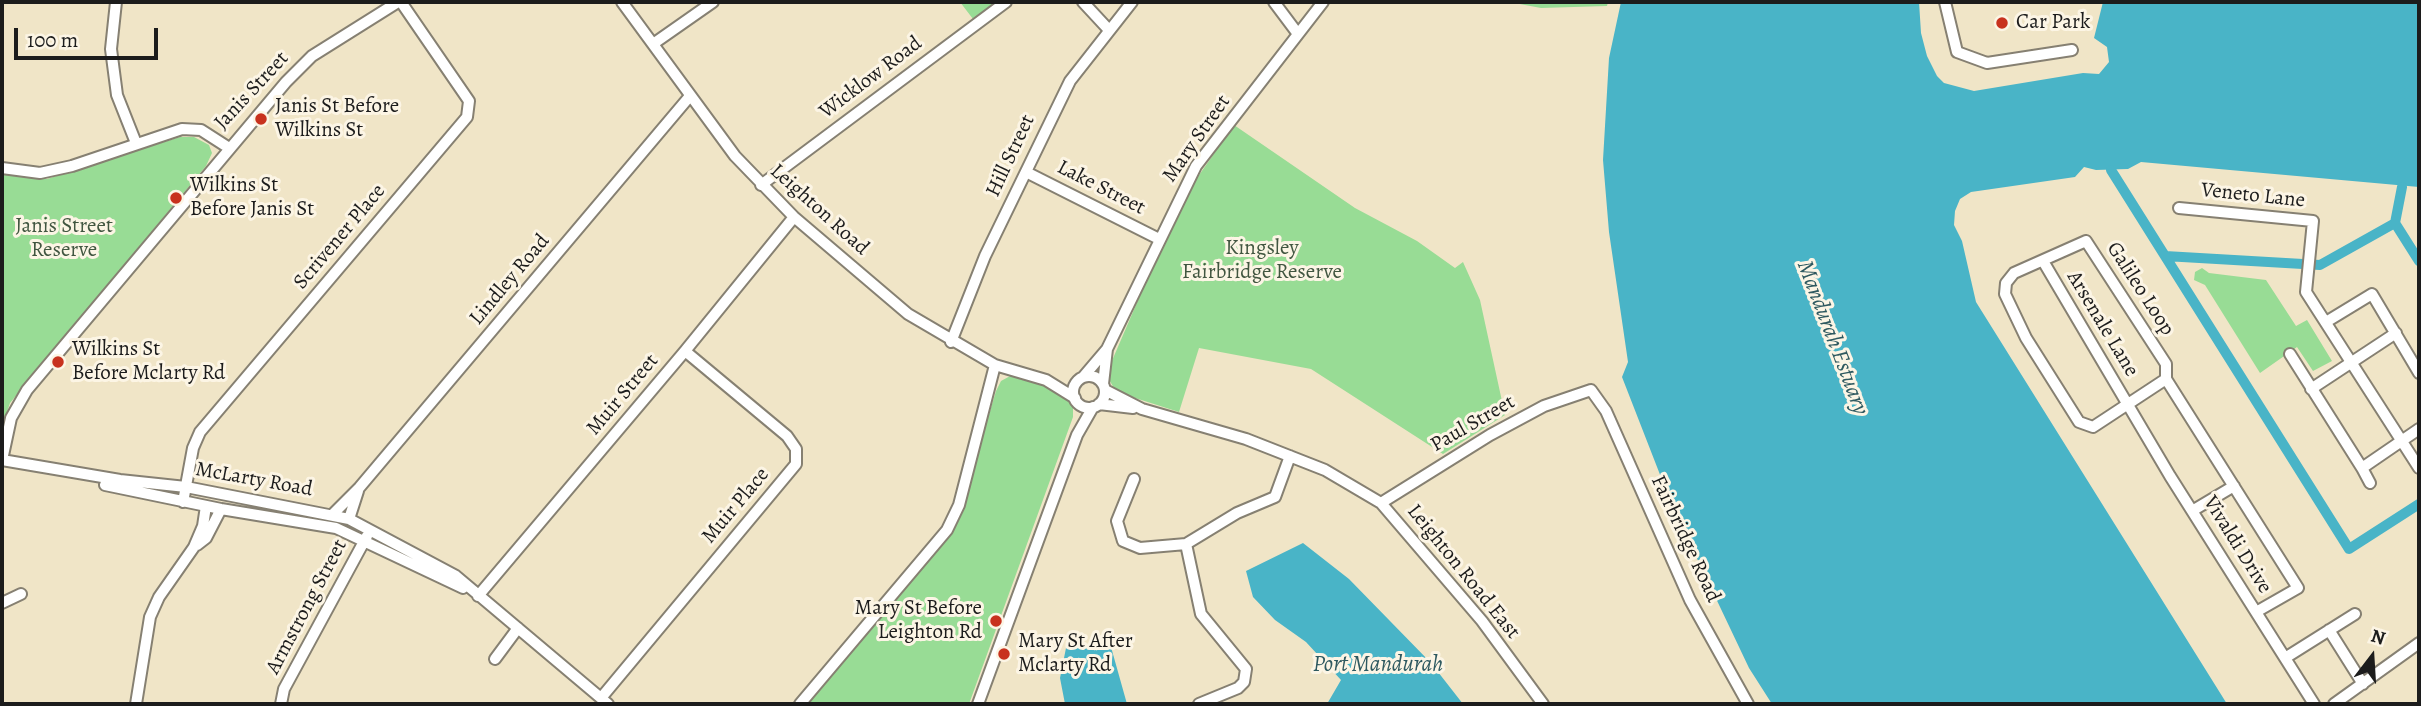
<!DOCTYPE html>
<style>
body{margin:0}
#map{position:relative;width:2421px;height:706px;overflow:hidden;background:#f0e5c7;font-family:Alegreya,serif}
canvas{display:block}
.frame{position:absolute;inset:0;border:4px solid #1c1c1c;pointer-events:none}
.north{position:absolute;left:2337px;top:622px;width:70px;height:70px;-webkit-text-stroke:5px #fcf5e5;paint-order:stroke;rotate:17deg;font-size:19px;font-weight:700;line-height:28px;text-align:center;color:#1c1c1c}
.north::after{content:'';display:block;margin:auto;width:24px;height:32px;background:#1c1c1c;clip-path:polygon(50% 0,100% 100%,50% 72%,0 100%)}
.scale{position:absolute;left:14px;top:28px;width:144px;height:32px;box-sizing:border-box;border:4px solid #1c1c1c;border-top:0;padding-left:9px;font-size:21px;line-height:24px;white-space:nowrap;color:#1c1c1c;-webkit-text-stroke:5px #fcf5e5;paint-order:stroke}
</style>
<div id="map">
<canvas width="2421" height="706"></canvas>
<div class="frame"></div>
<div class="north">N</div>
<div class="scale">100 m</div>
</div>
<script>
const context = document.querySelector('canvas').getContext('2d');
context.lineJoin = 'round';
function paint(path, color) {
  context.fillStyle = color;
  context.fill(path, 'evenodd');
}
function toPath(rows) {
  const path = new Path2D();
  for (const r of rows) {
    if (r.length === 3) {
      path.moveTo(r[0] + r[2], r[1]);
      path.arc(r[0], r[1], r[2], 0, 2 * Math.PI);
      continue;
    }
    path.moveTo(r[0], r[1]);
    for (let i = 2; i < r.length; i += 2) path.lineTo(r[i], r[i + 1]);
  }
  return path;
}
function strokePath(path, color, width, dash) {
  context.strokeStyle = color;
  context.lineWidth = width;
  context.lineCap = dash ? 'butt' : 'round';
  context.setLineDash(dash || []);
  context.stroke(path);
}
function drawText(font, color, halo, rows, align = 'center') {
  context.font = font + ' Alegreya,serif';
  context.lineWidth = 6;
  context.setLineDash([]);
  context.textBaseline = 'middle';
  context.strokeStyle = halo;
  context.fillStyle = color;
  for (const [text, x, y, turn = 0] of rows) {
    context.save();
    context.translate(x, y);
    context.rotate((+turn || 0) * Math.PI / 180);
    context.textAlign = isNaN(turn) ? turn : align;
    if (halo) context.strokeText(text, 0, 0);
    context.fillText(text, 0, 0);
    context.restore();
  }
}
const green = toPath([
 [960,2,998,2,973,19],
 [1509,2,1608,2,1607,6,1541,8],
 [1234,125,1355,208,1417,241,1455,268,1463,262,1480,300,1505,415,1443,454,1311,369,1199,348,1179,412,1132,397,1114,388,1108,378,1108,370,1157,256,1190,188],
 [180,137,194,137,209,145,212,153,206,166,10,403,2,427,2,174,47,179],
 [2202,268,2209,273,2266,280,2296,326,2307,320,2332,361,2313,371,2297,347,2260,373,2205,285,2194,280,2195,272],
 [1012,375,1060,390,1070,396,1073,403,1073,417,969,704,807,704,955,528,996,391,1001,381]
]);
const water = toPath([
 [1621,2,1919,2,1921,33,1927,56,1937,76,1944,83,1974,91,2083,73,2099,74,2109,62,2107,47,2094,38,2103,2,2419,2,2419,187,2141,162,2128,169,2096,170,2084,167,2075,177,1971,192,1960,199,1955,211,1954,225,1962,241,1976,302,2227,704,1772,704,1749,668,1673,508,1622,377,1628,362,1609,232,1603,160,1609,58],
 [1303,543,1349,579,1431,663,1463,704,1327,704,1341,680,1306,642,1275,620,1253,597,1246,571],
 [1111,647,1127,704,1065,704,1060,678,1066,648]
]);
const canal = toPath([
 [2111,170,2349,549,2419,504],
 [2402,187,2395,223,2419,261],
 [2165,256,2320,265,2395,223]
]);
const minor = toPath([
 [116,2,111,49,117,95,136,143],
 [622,2,735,156,794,217,908,314,995,365,1046,380,1075,398],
 [1083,2,1109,30],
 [1274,2,1298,34],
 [1945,2,1957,52,1987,63,2072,50],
 [653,44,713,2],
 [2,168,40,173,72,166,182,129,201,130,229,148],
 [1026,172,1159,239],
 [761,185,1006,2],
 [2179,208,2313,221,2306,292,2419,468],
 [2086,241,2166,364,2166,379,2093,427,2079,422,2026,338,2005,294,2006,283,2014,273,2086,241],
 [2043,261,2170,476,2314,704],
 [2326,322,2372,294,2419,373],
 [951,342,985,256,1070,81,1132,2],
 [2290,354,2362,468],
 [1084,376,1107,349,1196,166,1323,2],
 [1089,392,16],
 [2166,379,2298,588,2256,612],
 [1103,384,1107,349],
 [2311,389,2396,333],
 [1105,390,1142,409,1246,439,1325,470,1381,503,1482,621,1543,704],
 [1099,404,1133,408],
 [2,460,120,480,186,487,349,519,456,576,608,704],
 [2,460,11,418,27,390,286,82,312,56,398,2],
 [1134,479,1117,521,1123,541,1140,548,1186,544,1237,513,1275,497,1290,456],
 [2370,483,2362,468,2419,429],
 [105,485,221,509,336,528,463,588],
 [183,502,193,448,200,432,467,117,469,101,401,2],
 [1381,503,1490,435,1544,406,1591,390,1606,411,1690,600,1748,704],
 [2192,511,2234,486],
 [333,514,359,488,690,96],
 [349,519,358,491],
 [1186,544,1201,614,1246,669,1244,682,1238,688,1199,704],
 [197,545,206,538,221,509],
 [478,596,685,351,794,217],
 [2,603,21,594],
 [2329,630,2363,684],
 [2285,658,2355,614],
 [495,659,518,628],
 [601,698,796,464,796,449,787,436,685,351],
 [136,704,150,617,159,597,194,547,203,526,206,506],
 [281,704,284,689,367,536],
 [800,704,947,530,959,505,995,365],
 [978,704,1077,435,1093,407],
 [2334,704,2419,643]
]);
const markers = [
 [2002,23,7,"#c8321e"],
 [261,119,7,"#c8321e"],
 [176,198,7,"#c8321e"],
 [58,362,7,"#c8321e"],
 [996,621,7,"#c8321e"],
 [1004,654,7,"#c8321e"]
];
const poiNames = [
 ["Car Park",2016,23],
 ["Janis St Before",275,107],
 ["Wilkins St",275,131],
 ["Wilkins St",190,186],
 ["Before Janis St",190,210],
 ["Wilkins St",72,350],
 ["Before Mclarty Rd",72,374],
 ["Mary St Before",982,609,"right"],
 ["Leighton Rd",982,633,"right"],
 ["Mary St After",1018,642],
 ["Mclarty Rd",1018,666]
];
const streetNames = [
 ["Wicklow Road",871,78,-37],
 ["Janis Street",252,91,-47],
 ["Mary Street",1197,139,-55],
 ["Hill Street",1011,156,-65],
 ["Lake Street",1101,188,27],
 ["Veneto Lane",2253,196,6],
 ["Leighton Road",819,210,42],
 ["Scrivener Place",340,237,-50],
 ["Lindley Road",510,280,-50],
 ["Galileo Loop",2140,289,57],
 ["Arsenale Lane",2102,324,59],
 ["Muir Street",623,395,-50],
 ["Paul Street",1473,424,-30],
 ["McLarty Road",254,480,10],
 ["Muir Place",736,506,-50],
 ["Fairbridge Road",1685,539,65],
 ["Vivaldi Drive",2237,545,58],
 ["Leighton Road East",1463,572,51],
 ["Armstrong Street",307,607,-62]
];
const parkNames = [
 ["Janis Street",64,227],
 ["Reserve",64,251],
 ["Kingsley",1262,249],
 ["Fairbridge Reserve",1262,273]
];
const waterNames = [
 ["Mandurah Estuary",1832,338,69],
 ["Port Mandurah",1378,665]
];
paint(green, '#98dc95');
paint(water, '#49b4c7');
strokePath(canal, '#49b4c7', 10);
strokePath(minor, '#868072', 14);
strokePath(minor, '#fff', 10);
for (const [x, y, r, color] of markers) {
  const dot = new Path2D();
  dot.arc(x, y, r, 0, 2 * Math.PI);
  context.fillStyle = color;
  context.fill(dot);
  strokePath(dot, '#fcf5e5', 2.5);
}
drawText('21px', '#1c1c1c', '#fcf5e5', poiNames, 'left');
drawText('21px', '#1c1c1c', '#fcf5e5', streetNames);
drawText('21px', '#415640', '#fcf5e5', parkNames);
drawText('italic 23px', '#2e5960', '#fcf5e5', waterNames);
</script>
